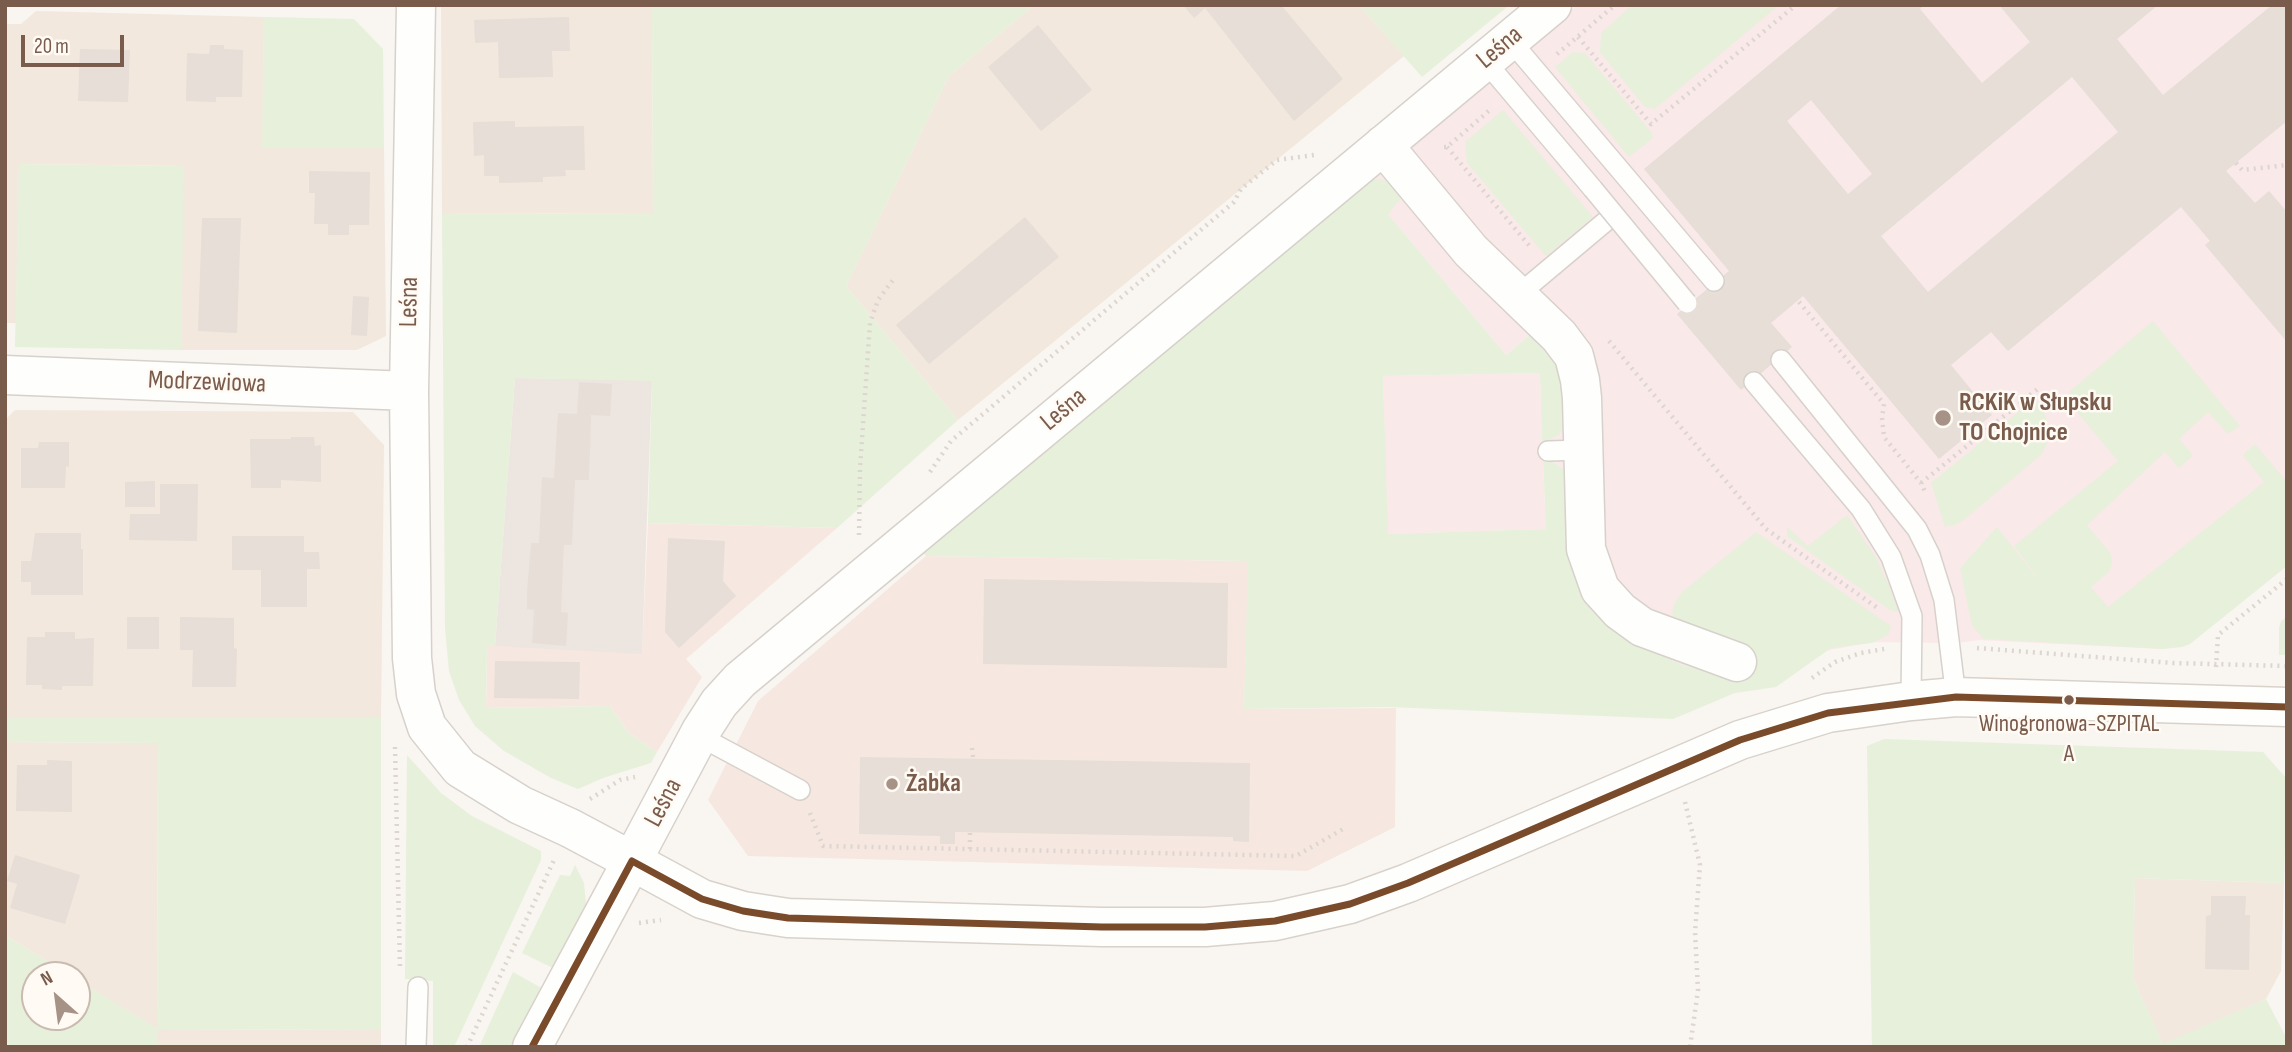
<!DOCTYPE html>
<meta charset="utf-8">
<style>
body{margin:0}
#map{position:relative;width:2292px;height:1052px;overflow:hidden;background:#f9f5f0;font-family:"Sofia Sans Condensed",sans-serif}
canvas{display:block}
.frame{position:absolute;inset:0;border:7px solid #7a5c4d;pointer-events:none}
.north{position:absolute;left:21px;top:961px;width:70px;height:70px;box-sizing:border-box;background:#fffaf3;border:2px solid #cabbb1;border-radius:50%;rotate:332deg;font-size:19px;font-weight:700;line-height:28px;text-align:center;color:#7a5c4d}
.north::after{content:'';display:block;margin:auto;width:24px;height:32px;background:#a69286;clip-path:polygon(50% 0,100% 100%,50% 72%,0 100%)}
.scale{position:absolute;left:21px;top:35px;width:103px;height:32px;box-sizing:border-box;border:4px solid #7a5c4d;border-top:0;padding-left:9px;font-size:21px;line-height:24px;white-space:nowrap;color:#7a5c4d;-webkit-text-stroke:5px #fffaf3;paint-order:stroke}
</style>
<div id="map">
<canvas width="2292" height="1052"></canvas>
<div class="frame"></div>
<div class="north">N</div>
<div class="scale">20 m</div>
</div>
<script>
const context = document.querySelector('canvas').getContext('2d');
context.lineJoin = 'round';
function paint(path, color) {
  context.fillStyle = color;
  context.fill(path, 'evenodd');
}
function toPath(rows) {
  const path = new Path2D();
  for (const r of rows) {
    path.moveTo(r[0], r[1]);
    for (let i = 2; i < r.length; i += 2) path.lineTo(r[i], r[i + 1]);
  }
  return path;
}
function strokePath(path, color, width, dash) {
  context.strokeStyle = color;
  context.lineWidth = width;
  context.lineCap = dash ? 'butt' : 'round';
  context.setLineDash(dash || []);
  context.stroke(path);
}
function drawText(font, color, halo, rows, align = 'center') {
  context.font = font + ' "Sofia Sans Condensed",sans-serif';
  context.lineWidth = 5;
  context.setLineDash([]);
  context.textBaseline = 'middle';
  context.strokeStyle = halo;
  context.fillStyle = color;
  for (const [text, x, y, turn = 0] of rows) {
    context.save();
    context.translate(x, y);
    context.rotate((+turn || 0) * Math.PI / 180);
    context.textAlign = isNaN(turn) ? turn : align;
    if (halo) context.strokeText(text, 0, 0);
    context.fillText(text, 0, 0);
    context.restore();
  }
}
const residential = toPath([
 [441,5,652,5,653,214,442,213],
 [1034,5,1359,5,1404,56,958,420,846,286,949,76],
 [36,11,264,17,263,148,384,148,386,336,357,350,181,350,183,166,19,164,16,323,5,323,5,24,21,24],
 [15,410,353,412,384,445,381,718,5,718,5,420],
 [5,742,158,743,157,1029,381,1030,381,1047,157,1047,157,1029,77,980,77,975,70,975,5,935],
 [2135,878,2284,883,2281,971,2266,999,2163,1045,2133,978]
]);
const commercial = toPath([
 [648,523,837,528,686,659,702,677,657,752,629,733,610,706,486,708,487,645,642,653],
 [926,556,1249,561,1244,709,1396,708,1395,827,1307,871,748,856,708,800,758,701]
]);
const industrial = toPath([
 [515,378,652,380,642,654,495,646]
]);
const medical = toPath([
 [1577,5,2287,5,2287,547,2163,649,1979,640,1956,643,1871,642,1711,673,1682,665,1651,650,1561,467,1553,462,1543,461,1546,529,1387,534,1383,376,1540,373,1542,441,1558,436,1532,333,1506,355,1388,214,1365,182]
]);
const green = toPath([
 [652,5,1034,5,949,76,846,286,958,420,837,528,648,523,652,381,515,378,495,646,487,645,486,708,610,706,629,733,657,752,651,763,603,778,578,789,551,778,504,751,475,726,459,700,449,671,445,628,442,213,653,214],
 [1359,5,1506,5,1507,7,1422,77],
 [1632,5,1779,5,1655,109,1645,107,1600,52,1601,33],
 [264,17,354,19,383,49,384,148,262,148],
 [1573,52,1585,53,1652,133,1653,138,1629,157,1555,67],
 [1503,110,1593,217,1546,256,1467,163,1465,142],
 [19,164,184,166,181,350,15,347],
 [1371,179,1389,180,1402,197,1388,214,1506,355,1532,333,1560,365,1565,427,1558,436,1542,442,1540,373,1383,376,1388,534,1546,529,1543,460,1549,460,1561,467,1566,472,1651,650,1682,665,1737,677,1750,646,1739,645,1676,623,1672,612,1674,604,1682,592,1756,532,1891,626,1888,635,1872,643,1831,648,1776,687,1735,693,1673,719,1389,707,1244,709,1248,561,926,556,923,553,923,549],
 [2153,321,2240,426,2228,434,2208,412,2179,439,2193,455,2179,468,2165,452,2087,525,2111,554,2112,564,2110,571,2091,587,2108,607,2264,482,2243,455,2255,444,2287,482,2287,566,2190,644,2182,647,2163,649,1983,639,1972,625,1960,568,1997,527,2046,589,2014,546,2118,461,2071,405,2069,392],
 [2034,399,2044,412,2049,427,2047,443,2042,454,1965,519,1955,525,1945,527,1931,483],
 [1847,515,1876,557,1889,586,1898,610,1897,612,1890,610,1787,536,1787,527,1808,546],
 [2287,617,2287,655,2279,655,2279,628,2281,621],
 [5,718,381,718,381,1030,158,1029,157,1047,5,1047,5,935,70,975,35,975,35,1017,77,1017,77,980,157,1028,158,743,5,742],
 [1884,739,2263,752,2287,779,2284,883,2135,878,2133,978,2163,1044,2266,999,2287,1039,2287,1047,1872,1047,1867,746],
 [407,755,441,793,472,816,541,851,541,860,454,1047,433,1047,433,981,405,979],
 [575,865,584,883,586,904,582,921,555,969,522,953,560,875,570,876],
 [513,972,545,990,515,1047,479,1047]
]);
const building = toPath([
 [1183,5,1281,5,1343,79,1294,121,1205,8,1194,18],
 [1841,5,1924,5,1920,9,1982,83,2030,42,1999,5,2158,5,2117,39,2163,95,2272,5,2287,5,2287,121,2226,171,2255,203,2269,191,2287,212,2287,342,2205,245,2210,241,2181,207,2008,351,1991,332,1951,365,1992,415,1939,459,1803,296,1771,323,1792,347,1741,390,1677,314,1729,271,1644,169],
 [2072,77,2118,132,1928,292,1881,236],
 [1811,100,1872,174,1848,194,1787,121],
 [569,17,570,51,552,51,553,77,499,78,498,42,475,43,474,20],
 [1038,25,1092,90,1041,131,988,67],
 [210,45,224,45,224,49,243,50,242,97,216,97,216,102,186,101,187,53,209,54],
 [80,49,130,50,128,102,78,101],
 [515,121,515,127,584,126,585,170,565,170,566,176,543,177,543,182,499,183,499,176,484,176,484,155,474,156,473,122],
 [309,171,370,172,369,225,349,225,349,235,328,235,328,224,314,224,315,193,309,193],
 [1025,217,1059,257,929,364,896,325],
 [202,218,241,218,237,333,198,331],
 [353,296,369,297,367,336,351,335],
 [579,382,612,384,610,416,591,415,589,480,575,480,572,545,564,545,563,561,561,612,568,613,566,646,532,643,534,610,527,609,527,592,531,543,539,543,542,477,554,478,558,413,577,414],
 [291,437,314,437,315,446,321,445,321,482,281,480,281,488,251,488,250,439,291,439],
 [39,442,69,442,69,467,66,466,65,488,21,488,21,448,38,448],
 [155,481,155,507,125,507,125,482],
 [160,484,198,484,197,541,129,540,130,514,160,514],
 [35,533,81,533,81,549,83,549,83,595,31,595,31,582,21,582,21,561,31,561],
 [232,536,304,536,304,552,319,552,320,569,307,569,307,607,261,607,261,570,232,570],
 [668,538,725,541,723,581,736,596,679,648,665,632],
 [984,579,1228,583,1227,668,983,664],
 [127,617,159,617,159,649,127,649],
 [180,617,234,618,234,648,237,649,236,687,192,687,193,650,180,650],
 [45,632,75,632,75,639,94,638,93,686,62,686,62,690,42,689,42,685,26,685,27,637,45,637],
 [495,661,580,662,579,699,494,698],
 [860,757,1250,763,1249,842,1233,841,1233,837,955,832,955,844,940,844,940,836,859,834],
 [47,760,72,761,72,812,16,811,17,765,47,765],
 [15,855,80,875,65,924,10,908,17,884,7,881],
 [2211,896,2246,896,2245,915,2250,915,2249,970,2205,969,2206,916,2211,915]
]);
const path = toPath([
 [1578,37,1651,124,1796,5],
 [1557,54,1615,5],
 [1444,147,1447,147,1491,109],
 [1447,147,1532,249],
 [2236,163,2242,170,2287,165],
 [1799,302,1884,404,1882,418,1884,437,1921,483,1926,494],
 [1609,341,1766,529,1879,609],
 [930,472,951,441,1234,202,1241,189,1277,160,1314,155],
 [1921,483,2040,387],
 [859,535,860,468,870,323,878,300,893,280],
 [1977,648,2173,663,2287,666],
 [2216,667,2218,635,2287,579],
 [1812,678,1835,662,1861,653,1884,649],
 [395,747,400,969],
 [972,748,973,757],
 [590,799,620,780,635,777],
 [1685,802,1700,865,1695,932,1698,990,1690,1047],
 [810,813,823,846,1296,856,1343,829],
 [970,849,970,833],
 [639,923,661,920],
 [467,1047,554,860]
]);
const lane = toPath([
 [1510,40,1714,281],
 [1485,61,1593,189],
 [1518,295,1605,222],
 [1781,360,1917,529,1930,555,1944,600,1956,697],
 [1754,382,1861,509,1891,557,1912,616,1911,701],
 [1548,451,1583,450],
 [699,736,800,790],
 [416,1047,418,987]
]);
const street = toPath([
 [416,5,409,391,412,658,416,694,427,727,460,768,520,805,570,828,632,861,701,731,719,703,740,680,1552,5],
 [1383,145,1471,251,1559,336,1574,356,1580,380,1582,398,1586,549,1600,589,1620,611,1642,627,1737,662],
 [5,375,409,391]
]);
const secondary = toPath([
 [532,1047,632,861,702,899,743,911,788,918,1102,927,1205,927,1275,921,1350,904,1408,883,1740,740,1828,713,1911,701,1956,697,2287,707]
]);
const laneBridge = toPath([
 [1593,189,1687,303]
]);
const bus1 = toPath([
 [632,861,702,899,743,911,788,918,1102,927,1205,927,1275,921,1350,904,1408,883,1740,740,1828,713,1956,697,2287,707],
 [532,1047,632,861]
]);
const markers = [
 [1943,418,9,"#a69286"],
 [2069,700,6,"#7a5c4d"],
 [892,784,7,"#a69286"]
];
const busNames = [
 ["Winogronowa-SZPITAL",2069,725],
 ["A",2069,755]
];
const streetNames = [
 ["Leśna",1500,48,-40],
 ["Leśna",410,302,-89],
 ["Modrzewiowa",207,383,2],
 ["Leśna",1064,410,-40],
 ["Leśna",664,803,-62]
];
const poiNames = [
 ["RCKiK w Słupsku",1959,403],
 ["TO Chojnice",1959,433],
 ["Żabka",906,784]
];
paint(residential, '#f2e8de');
paint(commercial, '#f6e8e1');
paint(industrial, '#ede5e0');
paint(medical, '#fae9e9');
paint(green, '#e7f0db');
paint(building, '#e6ded7');
strokePath(lane, '#d7d1cb', 22);
strokePath(street, '#d7d1cb', 41);
strokePath(secondary, '#d9d2cb', 41);
strokePath(path, '#dcd5d0', 4.5, [2, 5]);
strokePath(lane, '#fefefd', 19);
strokePath(street, '#fefefd', 38);
strokePath(secondary, '#fefefd', 38);
strokePath(laneBridge, '#d7d1cb', 22, []);
strokePath(laneBridge, '#fefefd', 19);
strokePath(bus1, '#7a4b2a', 7);
for (const [x, y, r, color] of markers) {
  const dot = new Path2D();
  dot.arc(x, y, r, 0, 2 * Math.PI);
  context.fillStyle = color;
  context.fill(dot);
  strokePath(dot, '#fffaf3', 2.5);
}
drawText('24px', '#7a5c4d', '#fffaf3', busNames);
drawText('26px', '#7a5c4d', '#fffaf3', streetNames);
drawText('bold 26px', '#7a5c4d', '#fffaf3', poiNames, 'left');
</script>
